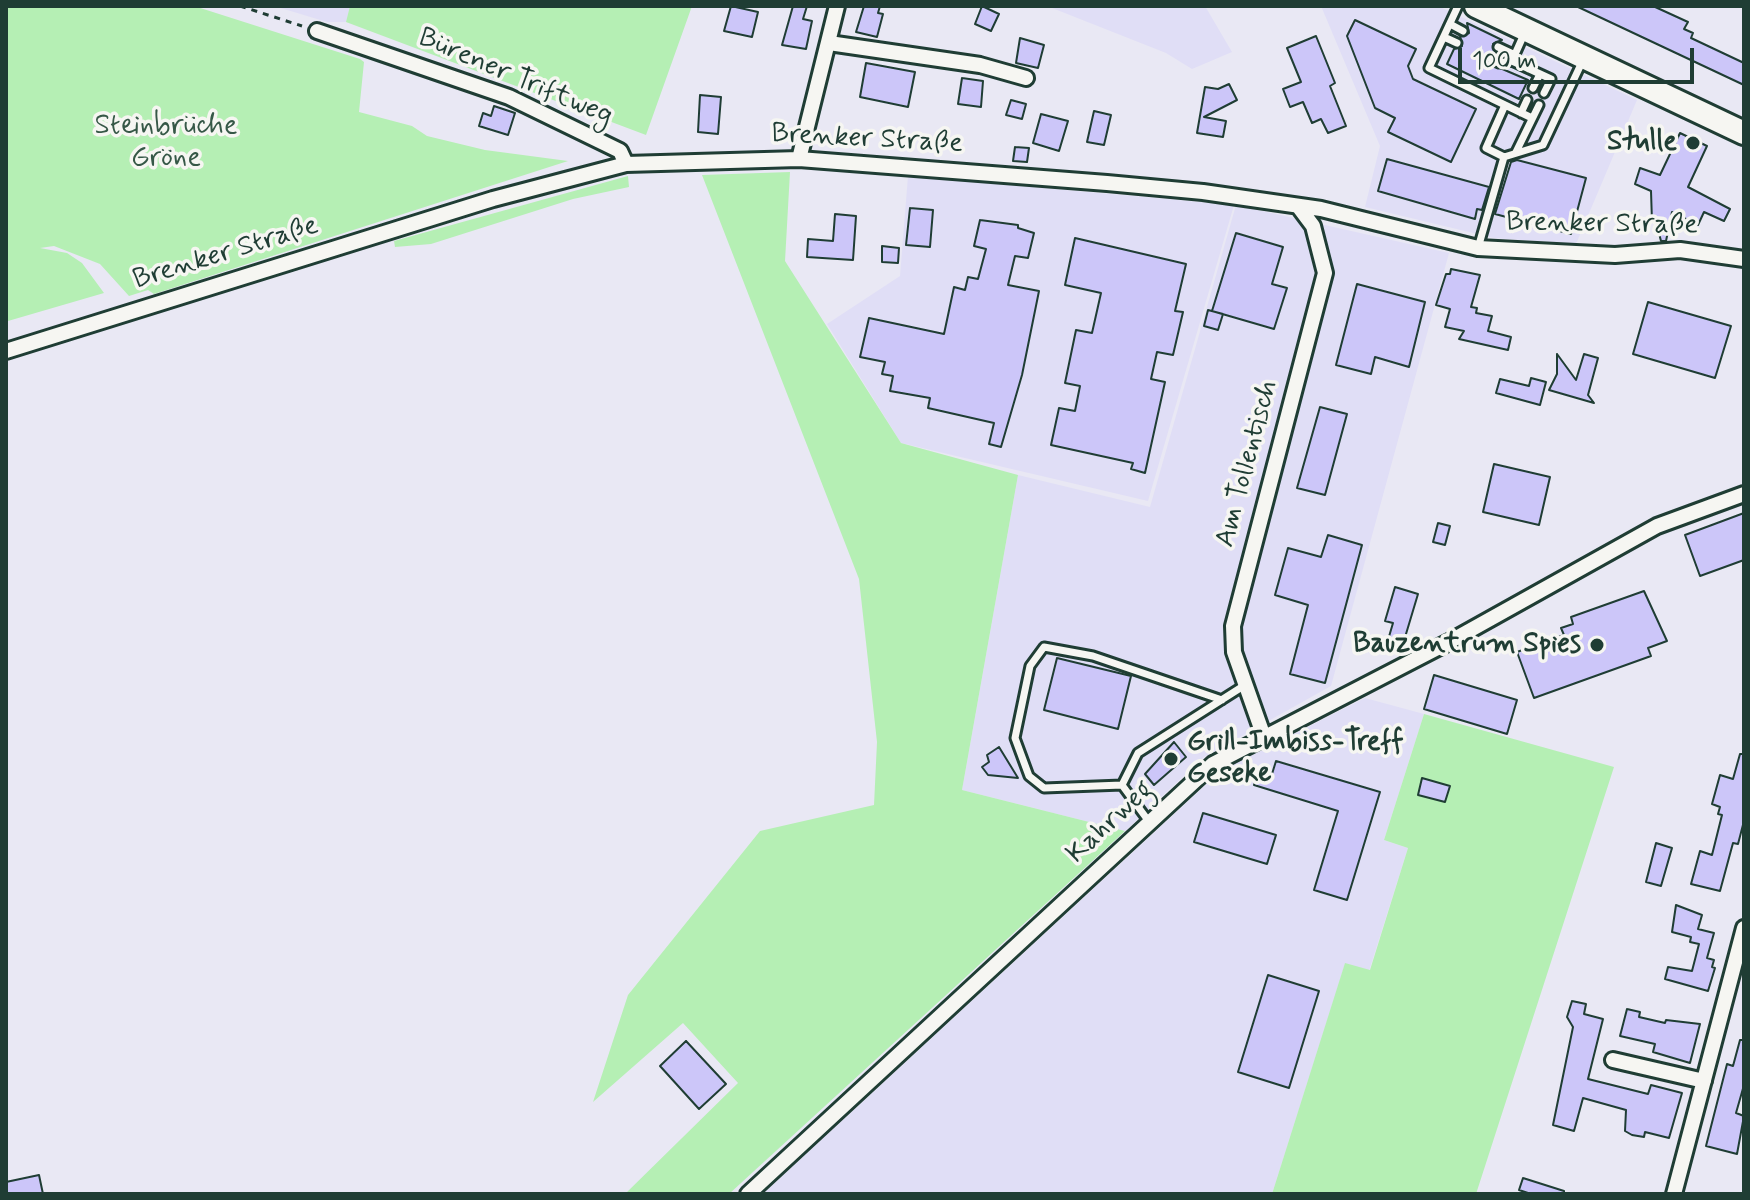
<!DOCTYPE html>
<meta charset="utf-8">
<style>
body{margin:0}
#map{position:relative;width:1750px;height:1200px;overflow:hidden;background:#e9e8f4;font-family:Mynerve,sans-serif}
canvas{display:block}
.frame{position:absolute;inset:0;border:8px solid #1f3d34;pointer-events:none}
.scale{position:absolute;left:1458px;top:48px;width:236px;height:36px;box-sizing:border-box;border:4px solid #1f3d34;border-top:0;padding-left:10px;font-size:24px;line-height:28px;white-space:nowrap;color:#1f3d34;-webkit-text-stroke:6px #f6f6f2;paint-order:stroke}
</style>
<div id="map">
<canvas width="1750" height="1200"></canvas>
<div class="frame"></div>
<div class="scale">100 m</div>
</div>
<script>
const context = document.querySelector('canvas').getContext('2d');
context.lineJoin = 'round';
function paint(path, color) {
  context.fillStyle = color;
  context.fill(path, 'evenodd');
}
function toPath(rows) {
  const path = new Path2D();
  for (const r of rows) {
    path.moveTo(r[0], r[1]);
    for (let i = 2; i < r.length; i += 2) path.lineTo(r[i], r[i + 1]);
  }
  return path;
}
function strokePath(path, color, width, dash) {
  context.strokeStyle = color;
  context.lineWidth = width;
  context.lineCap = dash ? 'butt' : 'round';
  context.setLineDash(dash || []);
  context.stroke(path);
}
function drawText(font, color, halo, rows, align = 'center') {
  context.font = font + ' Mynerve,sans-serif';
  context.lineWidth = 7;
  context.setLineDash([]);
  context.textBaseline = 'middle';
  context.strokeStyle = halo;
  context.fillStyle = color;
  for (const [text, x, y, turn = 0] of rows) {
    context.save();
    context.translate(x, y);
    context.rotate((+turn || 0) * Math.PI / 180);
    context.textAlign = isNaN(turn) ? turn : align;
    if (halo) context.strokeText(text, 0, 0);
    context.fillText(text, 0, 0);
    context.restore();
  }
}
const built = toPath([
 [274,6,350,6,346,22,327,22],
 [1047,6,1205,6,1232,52,1192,69,1166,53],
 [1321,6,1438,6,1637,100,1576,244,1494,238,1365,207,1380,146],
 [908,176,1234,205,1148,501,901,443,827,324,900,276],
 [1236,205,1449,253,1331,686,1204,757,1125,831,962,790,1018,475,1150,507],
 [1365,698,1424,714,1384,840,1408,848,1369,971,1345,964,1272,1194,763,1194,1221,771]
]);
const green = toPath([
 [6,6,194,6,360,59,364,62,359,112,412,126,427,136,485,150,568,161,154,294,148,290,129,296,100,264,54,246,40,248,67,253,82,263,104,293,8,321],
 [350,6,692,6,646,135,346,22],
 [790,172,785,261,901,443,1018,475,962,790,1125,831,729,1194,625,1194,738,1083,683,1023,593,1102,628,995,760,831,874,805,877,742,859,579,702,175],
 [628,176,629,187,573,199,431,244,395,247,394,241],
 [1424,714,1614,767,1476,1194,1272,1194,1345,963,1370,970,1408,848,1384,840]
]);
const building = toPath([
 [731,6,758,12,752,37,724,31,731,6],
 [793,6,807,6,803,19,812,21,806,49,782,45,793,6],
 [864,6,880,6,878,13,883,14,877,37,856,32,864,6],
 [982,6,999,14,991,31,975,24,982,6],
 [1576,6,1653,6,1688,22,1684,29,1693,33,1691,38,1744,63,1744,85,1576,6],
 [1355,20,1416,49,1408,66,1413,79,1476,109,1451,162,1388,132,1395,118,1375,108,1347,36,1355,20],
 [1467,23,1502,40,1493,44,1496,53,1488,55,1486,62,1528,80,1519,99,1447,64,1454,49,1462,46,1460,37,1469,33,1467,23],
 [1316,36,1335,83,1330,86,1346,126,1328,133,1321,119,1312,123,1303,102,1290,107,1283,89,1301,82,1287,48,1316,36],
 [1020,38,1044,45,1038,68,1016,63,1020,38],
 [866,63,915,72,908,107,860,97,866,63],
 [962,78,983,81,981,107,958,104,962,78],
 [1229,84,1237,100,1204,117,1226,121,1223,137,1197,133,1205,87,1218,89,1229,84],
 [700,95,721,97,718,134,698,132,700,95],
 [1011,100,1026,104,1022,119,1006,115,1011,100],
 [494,106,515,113,508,135,479,126,483,113,491,116,494,106],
 [1094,111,1111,115,1104,145,1087,142,1094,111],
 [1041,114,1068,121,1059,151,1033,143,1041,114],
 [1680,133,1707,146,1688,187,1730,209,1724,221,1704,212,1698,225,1672,212,1666,241,1661,241,1656,222,1652,222,1651,191,1635,184,1640,168,1660,175,1680,133],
 [1015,147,1029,148,1027,162,1013,161,1015,147],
 [1387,159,1489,187,1482,210,1477,209,1475,219,1378,191,1387,159],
 [1517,160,1586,178,1571,234,1495,214,1511,162,1517,160],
 [910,208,933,210,930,247,906,245,910,208],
 [835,214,856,216,853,260,807,257,808,239,833,241,835,214],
 [980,220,1018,225,1018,228,1034,233,1028,258,1015,256,1008,285,1039,291,1022,375,1001,447,989,444,994,423,928,408,930,398,890,391,893,376,882,374,885,362,860,357,869,318,944,334,954,287,965,290,968,277,978,279,986,249,974,246,980,220],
 [1236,233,1283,247,1272,284,1287,288,1274,329,1212,311,1236,233],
 [1075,238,1186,264,1175,311,1183,312,1173,355,1157,352,1151,379,1165,382,1145,473,1131,469,1133,463,1051,445,1059,408,1075,411,1080,386,1065,383,1076,330,1092,333,1101,293,1065,285,1075,238],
 [882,246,899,248,898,263,882,262,882,246],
 [1451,269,1480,275,1471,307,1477,308,1476,313,1492,316,1488,331,1511,337,1508,350,1459,339,1464,331,1445,327,1450,309,1436,305,1446,274,1450,274,1451,269],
 [1357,284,1425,302,1409,367,1375,357,1371,374,1336,365,1357,284],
 [1648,302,1731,326,1715,378,1633,354,1648,302],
 [1208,310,1223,314,1218,330,1204,326,1208,310],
 [1557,354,1576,380,1584,354,1598,358,1588,395,1594,403,1549,390,1557,374,1557,354],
 [1531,378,1546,382,1540,405,1496,393,1500,379,1529,386,1531,378],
 [1320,407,1347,414,1325,495,1297,488,1320,407],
 [1494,464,1550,477,1539,525,1483,512,1494,464],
 [1744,513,1744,560,1700,576,1685,535,1744,513],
 [1438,523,1450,526,1445,545,1433,542,1438,523],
 [1328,535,1362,545,1325,683,1290,674,1308,605,1275,595,1288,548,1321,557,1328,535],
 [1395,587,1418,594,1403,644,1388,640,1393,623,1385,621,1395,587],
 [1644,591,1667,641,1648,648,1651,656,1534,698,1517,652,1564,635,1561,628,1573,624,1571,617,1644,591],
 [1057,658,1131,676,1118,729,1044,710,1057,658],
 [1434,675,1517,700,1507,734,1424,709,1434,675],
 [1174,742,1186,757,1154,785,1145,774,1174,742],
 [999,747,1018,778,988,775,982,767,989,762,987,755,999,747],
 [1740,754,1744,754,1744,821,1738,844,1733,843,1720,891,1691,884,1700,851,1712,855,1722,815,1718,814,1720,807,1712,804,1720,775,1733,779,1740,754],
 [1276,761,1380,792,1347,900,1314,890,1338,811,1254,785,1259,769,1272,774,1276,761],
 [1422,778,1450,786,1445,802,1418,795,1422,778],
 [1203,813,1276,835,1267,864,1194,842,1203,813],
 [1656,843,1672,848,1661,886,1646,882,1656,843],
 [1676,905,1702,915,1698,929,1714,933,1707,958,1714,960,1712,967,1715,968,1708,991,1665,979,1668,967,1692,971,1699,944,1690,942,1691,937,1672,932,1676,905],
 [1268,975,1319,991,1289,1088,1238,1072,1268,975],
 [1572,1001,1586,1004,1584,1014,1603,1019,1588,1079,1648,1094,1651,1085,1682,1093,1669,1138,1645,1132,1644,1137,1632,1135,1625,1131,1626,1110,1583,1098,1574,1131,1553,1125,1573,1027,1567,1017,1572,1001],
 [1627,1009,1640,1012,1639,1017,1665,1023,1666,1020,1700,1024,1690,1063,1653,1052,1655,1044,1620,1036,1627,1009],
 [1740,1040,1744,1040,1744,1085,1736,1113,1744,1116,1737,1154,1706,1146,1727,1064,1733,1066,1740,1040],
 [686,1041,726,1084,699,1109,660,1066,686,1041],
 [39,1175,43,1194,6,1194,6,1182,39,1175],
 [1523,1178,1564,1191,1564,1194,1531,1194,1519,1190,1523,1178]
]);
const path = toPath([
 [240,6,302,26]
]);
const service = toPath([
 [1458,6,1429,68,1505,105,1486,148,1504,157],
 [1450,24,1463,31],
 [1525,32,1512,61,1551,79,1544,93],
 [1444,37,1457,43],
 [1498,47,1515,55],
 [1492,60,1499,63,1512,61],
 [1533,88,1540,74],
 [1505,105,1532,118],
 [1521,113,1527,100],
 [1516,152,1539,105],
 [1478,248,1504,157,1543,145,1583,60],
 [1122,785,1044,788,1029,776,1015,738,1030,666,1044,647,1093,656,1222,700],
 [1150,823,1122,785,1138,753,1245,685]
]);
const minor = toPath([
 [317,31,509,97,620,151,626,164],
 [829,43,980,65,1026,78],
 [799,159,837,6],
 [6,351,493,199,626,164,799,159,1107,183,1203,192,1321,209,1478,248,1615,255,1680,250,1744,259],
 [1264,737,1234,652,1233,626,1325,273,1313,226,1298,206],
 [1613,1060,1704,1081],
 [748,1194,1213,764,1449,642,1657,526,1744,494],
 [1674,1194,1744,928]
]);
const secondary = toPath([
 [1476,6,1744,133]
]);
const markers = [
 [1693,143,8,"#1f3d34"],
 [1597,645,8,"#1f3d34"],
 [1171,759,8,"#1f3d34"]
];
const streetNames = [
 ["Bürener Triftweg",515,78,23],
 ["Brenker Straße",867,140,3],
 ["Brenker Straße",1602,225,1],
 ["Brenker Straße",226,254,-17],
 ["Am Tollentisch",1248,464,-75],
 ["Kahrweg",1111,823,-43]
];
const parkNames = [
 ["Steinbrüche",166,127],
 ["Gröne",166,159]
];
const poiNames = [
 ["Stulle",1677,143],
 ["Bauzentrum Spies",1581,645],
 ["Grill-Imbiss-Treff",1187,743,"left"],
 ["Geseke",1187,775,"left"]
];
paint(built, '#e0def6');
paint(green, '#b5efb4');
paint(building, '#ccc6f9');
strokePath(building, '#1f3d34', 2);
strokePath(service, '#1f3d34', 13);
strokePath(minor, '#1f3d34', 20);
strokePath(secondary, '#1f3d34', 28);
strokePath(path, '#1f3d34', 3, [6, 6]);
strokePath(service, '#f6f6f2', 7);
strokePath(minor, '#f6f6f2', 14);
strokePath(secondary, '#f6f6f2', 22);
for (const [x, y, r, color] of markers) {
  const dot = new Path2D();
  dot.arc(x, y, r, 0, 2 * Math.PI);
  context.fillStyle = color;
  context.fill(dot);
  strokePath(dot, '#f6f6f2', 3);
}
drawText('28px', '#1f3d34', '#f6f6f2', streetNames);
drawText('28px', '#365847', '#f6f6f2', parkNames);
drawText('bold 28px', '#1f3d34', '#f6f6f2', poiNames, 'right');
</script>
